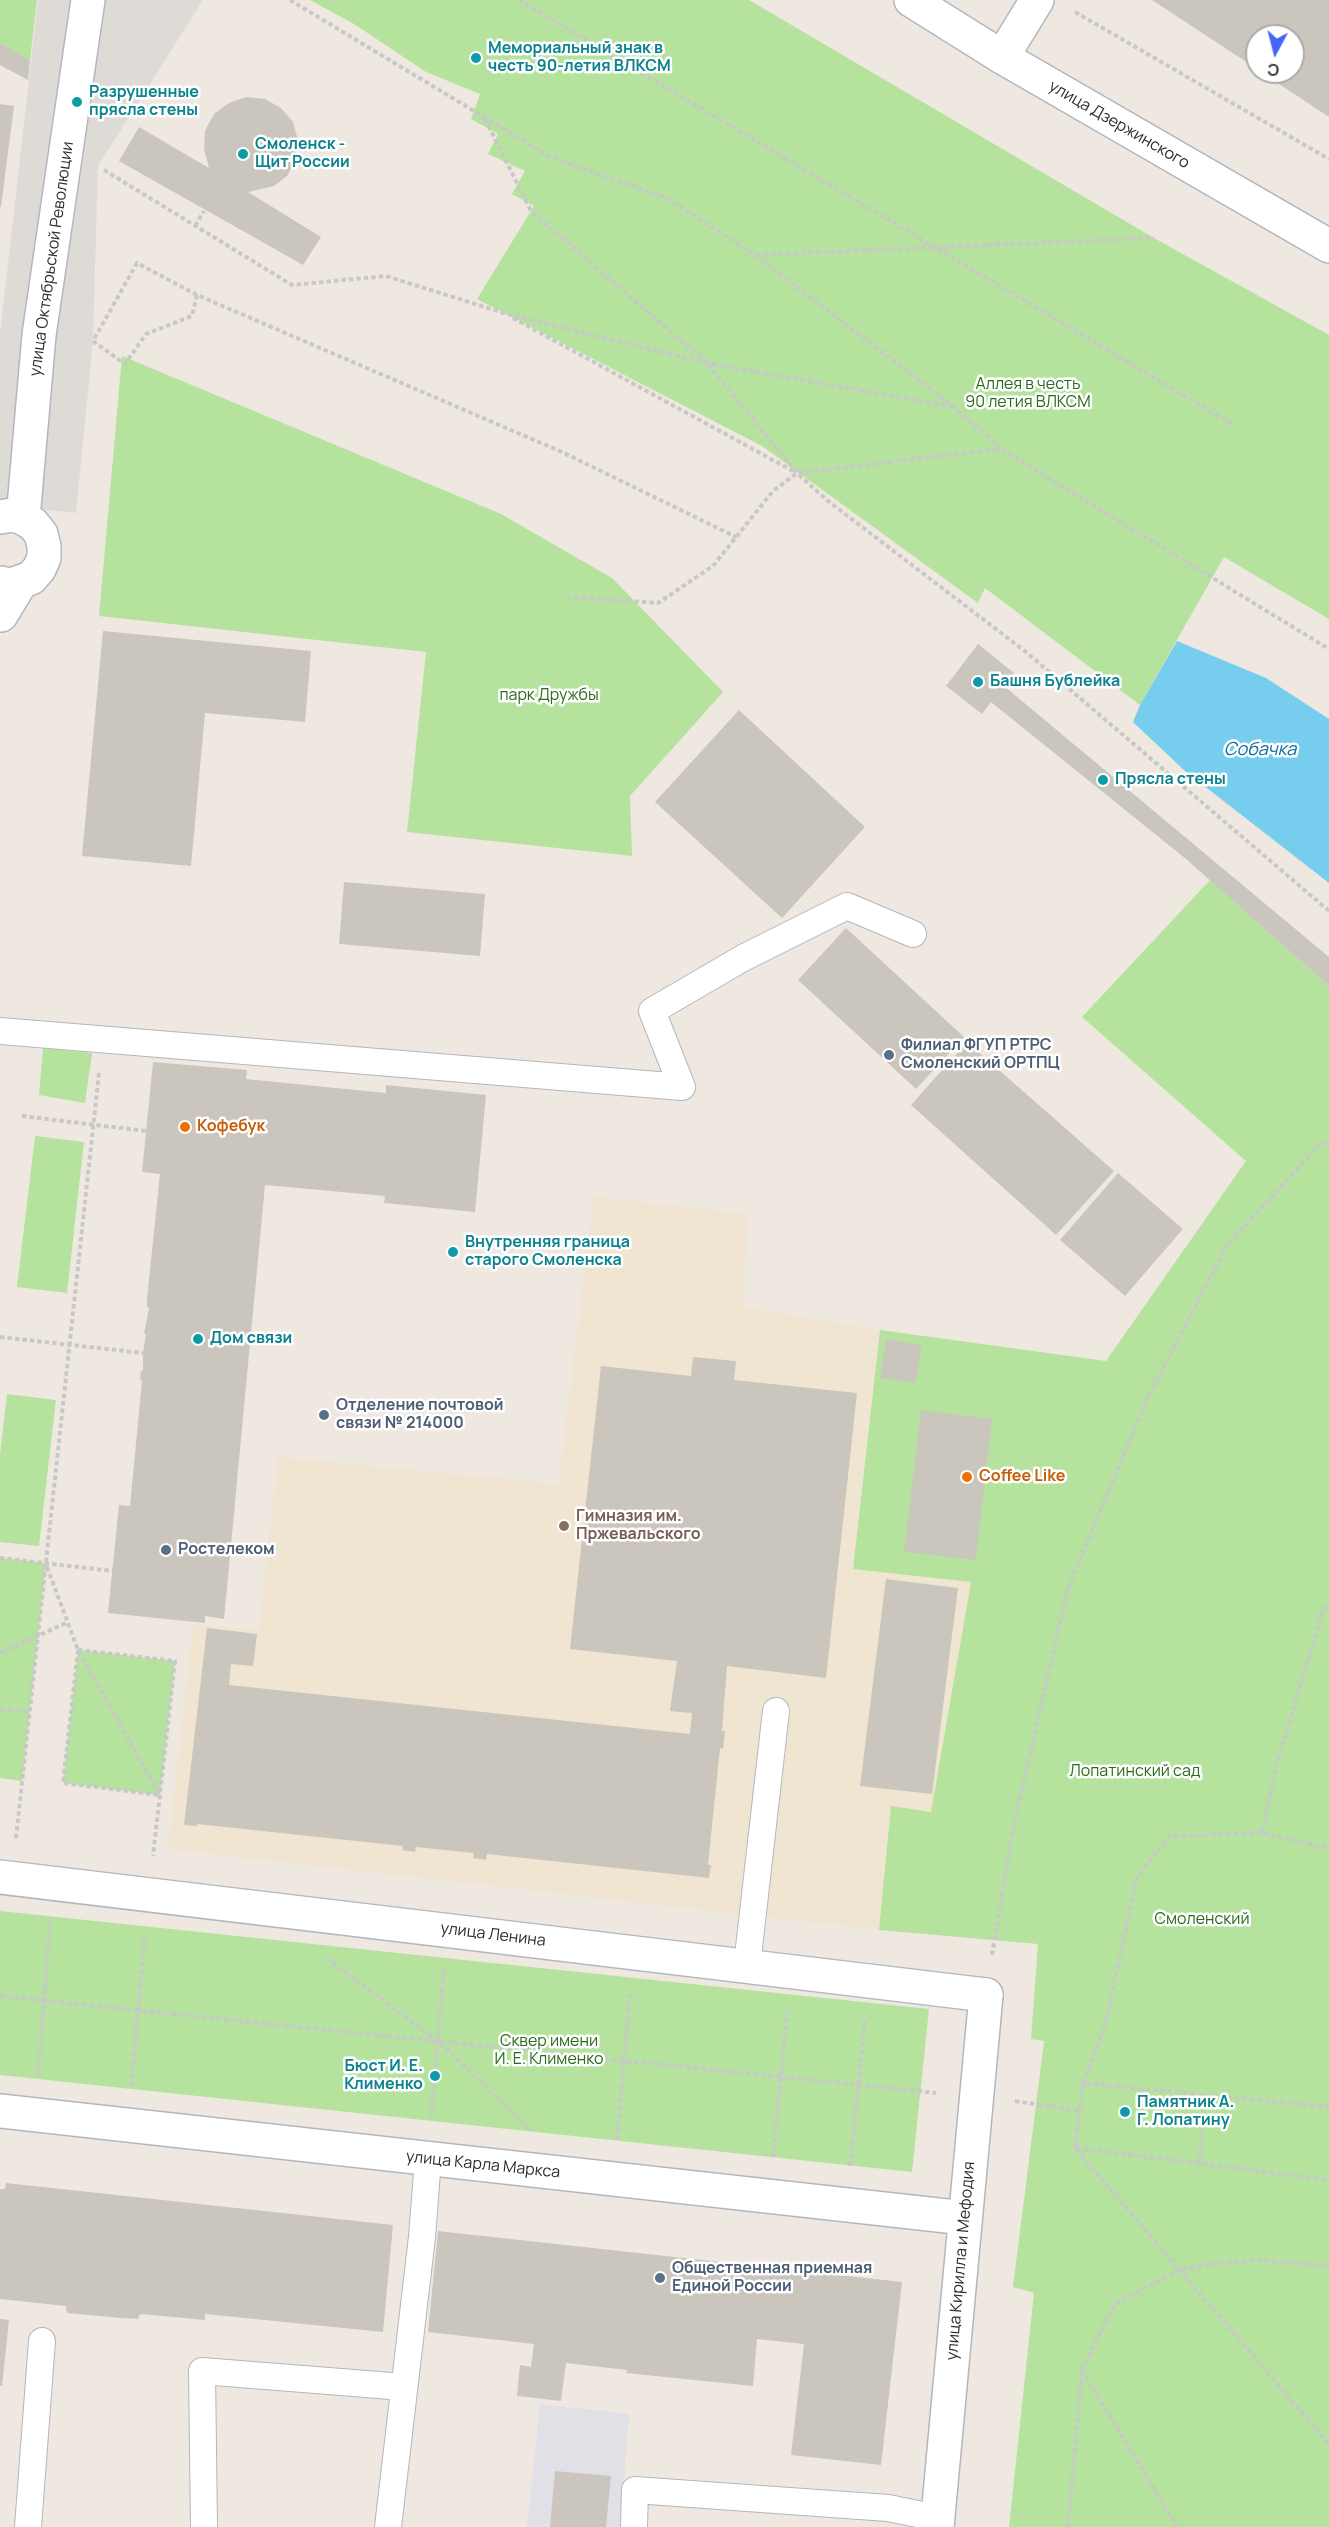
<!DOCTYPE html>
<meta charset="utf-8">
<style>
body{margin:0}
#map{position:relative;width:1329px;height:2527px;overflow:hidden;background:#eee8e0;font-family:Manrope,sans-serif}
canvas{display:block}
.north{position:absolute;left:1245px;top:24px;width:60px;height:60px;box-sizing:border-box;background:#fff;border:2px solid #ababab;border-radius:50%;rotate:187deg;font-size:16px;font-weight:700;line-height:24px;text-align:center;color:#2d2d2d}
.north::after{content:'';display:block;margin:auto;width:21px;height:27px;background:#4465f7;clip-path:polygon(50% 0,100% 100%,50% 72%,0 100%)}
</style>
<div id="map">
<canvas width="1329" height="2527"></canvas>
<div class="north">С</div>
</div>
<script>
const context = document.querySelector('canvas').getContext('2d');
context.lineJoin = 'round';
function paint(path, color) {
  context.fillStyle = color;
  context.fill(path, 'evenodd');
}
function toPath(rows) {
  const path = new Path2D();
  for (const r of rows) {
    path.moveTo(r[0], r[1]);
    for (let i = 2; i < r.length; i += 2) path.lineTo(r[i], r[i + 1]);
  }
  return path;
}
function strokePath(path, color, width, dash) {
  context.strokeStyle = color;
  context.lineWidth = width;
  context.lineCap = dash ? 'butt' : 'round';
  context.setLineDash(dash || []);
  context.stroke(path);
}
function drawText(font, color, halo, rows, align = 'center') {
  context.font = font + ' Manrope,sans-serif';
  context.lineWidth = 5;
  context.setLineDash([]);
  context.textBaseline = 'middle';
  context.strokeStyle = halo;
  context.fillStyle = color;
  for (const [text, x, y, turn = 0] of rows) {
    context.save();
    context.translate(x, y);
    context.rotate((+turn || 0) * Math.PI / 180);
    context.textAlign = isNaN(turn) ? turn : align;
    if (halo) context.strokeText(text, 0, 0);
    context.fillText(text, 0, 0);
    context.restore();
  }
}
const industrial = toPath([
 [540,2404,629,2414,620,2527,527,2527]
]);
const education = toPath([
 [594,1197,748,1214,742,1307,880,1330,853,1569,971,1581,931,1813,891,1806,879,1930,168,1849,193,1625,259,1630,278,1457,558,1484]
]);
const green = toPath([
 [0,0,37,0,30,60,0,43],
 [310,0,749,0,1154,238,1329,335,1329,619,1224,557,1140,705,985,588,978,603,762,446,477,299,534,206,512,194,525,171,488,154,498,134,471,119,480,94,426,72,354,24],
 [122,356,501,514,612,578,723,692,630,796,632,856,407,832,426,652,99,616],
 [1210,880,1329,986,1329,2527,1009,2527,1034,2293,1013,2287,1044,2041,1031,2039,1038,1944,879,1930,891,1806,931,1812,971,1582,853,1569,880,1330,1106,1361,1246,1161,1082,1017],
 [43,1048,92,1053,85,1103,39,1095],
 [35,1136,84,1142,67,1293,17,1287],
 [7,1394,56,1400,39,1546,0,1542,0,1454],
 [0,1558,46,1563,22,1781,0,1778],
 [78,1650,175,1661,160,1795,63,1783],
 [0,1911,929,2009,912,2172,0,2075]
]);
const plaza = toPath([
 [38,0,203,0,98,166,93,341,76,513,0,505,0,334]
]);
const water = toPath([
 [1177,641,1266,678,1329,719,1329,883,1185,771,1133,722,1140,705]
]);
const building = toPath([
 [1152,0,1329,0,1329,117,1261,72,1293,72,1293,36,1257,36,1257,69],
 [0,43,30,60,28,80,0,65],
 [246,97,265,99,281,108,293,122,298,140,296,158,288,175,274,186,248,192,321,237,303,265,119,161,139,127,209,168,204,149,205,131,214,114,229,103],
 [0,104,14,106,1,207,0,207],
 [103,631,311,651,305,722,205,713,191,866,82,856],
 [978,644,1014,673,1004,686,1329,957,1329,986,1186,859,991,702,982,714,946,686],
 [739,710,865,827,782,918,655,802],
 [344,882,485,894,480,956,339,944],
 [846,928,964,1037,916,1089,798,980],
 [967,1042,1114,1171,1056,1235,911,1105],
 [153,1062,247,1070,246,1079,386,1093,386,1085,486,1095,475,1212,384,1203,385,1196,265,1185,224,1619,205,1616,205,1623,108,1613,119,1505,130,1506,142,1380,140,1380,141,1371,143,1371,143,1353,146,1334,144,1334,149,1308,147,1307,147,1299,160,1174,142,1172],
 [1118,1173,1183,1229,1125,1296,1060,1240],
 [886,1339,922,1345,916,1383,880,1378],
 [693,1357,736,1361,734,1380,857,1393,826,1678,727,1666,722,1731,725,1731,723,1749,720,1748,708,1865,711,1865,709,1878,487,1854,486,1860,473,1858,474,1853,416,1847,415,1852,402,1850,403,1846,197,1824,197,1826,184,1825,207,1628,257,1634,253,1666,231,1664,229,1685,690,1734,692,1713,670,1711,677,1661,570,1649,601,1366,691,1376],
 [921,1410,992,1419,976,1560,904,1552],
 [886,1579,958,1588,932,1794,860,1786],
 [6,2183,393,2225,383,2332,205,2314,205,2320,140,2314,138,2319,121,2318,67,2313,66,2306,0,2299,0,2189,5,2189],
 [438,2231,902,2282,881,2465,791,2455,804,2344,757,2339,753,2386,626,2373,627,2370,566,2363,561,2401,517,2396,520,2365,531,2367,534,2344,428,2332],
 [0,2319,9,2320,2,2386,0,2386],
 [555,2471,611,2476,606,2527,550,2527]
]);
const path = toPath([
 [290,0,552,158,665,197,755,255,954,407,1001,449,1329,649],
 [519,0,1232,424],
 [1075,12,1329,159],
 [485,119,531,211,707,363,797,473,828,501,1026,652,1329,911],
 [104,170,292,285,386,276,507,314,707,363,954,407],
 [195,226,204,211],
 [756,255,1154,238],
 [197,295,192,316,146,334,125,364,93,341,137,263,197,295,562,452,736,537],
 [513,318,793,471],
 [567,597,658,603,713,566,773,491,797,473,1000,449],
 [22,1116,146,1131],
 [0,1337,143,1353],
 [0,1558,113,1571],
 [47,1567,78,1650,159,1793],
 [78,1650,175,1661,153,1856],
 [78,1650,63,1783,160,1795],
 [0,1653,66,1623],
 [0,1709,29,1712],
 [1262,1833,1276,1767,1323,1610,1329,1604],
 [16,1838,99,1073],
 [992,1955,1013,1829,1068,1588,1149,1395,1227,1245,1322,1142,1329,1147],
 [326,1958,438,2041,531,2130],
 [0,1996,936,2093],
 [38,2077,50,1923],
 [1083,2083,1105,2026,1137,1877,1170,1836,1262,1833,1329,1848],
 [131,2086,145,1935],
 [1015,2101,1079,2111],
 [1329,2107,1083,2083,1075,2148,1329,2444],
 [431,2119,444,1968],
 [617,2140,630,1992],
 [1076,2148,1329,2180],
 [773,2157,787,2012],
 [1200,2163,1203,2095],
 [850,2166,865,2021],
 [1082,2370,1114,2305,1179,2270,1212,2264,1260,2260,1329,2266],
 [1068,2527,1082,2370,1177,2527]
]);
const service = toPath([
 [0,1031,682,1087,652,1011,743,958,847,906,913,934],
 [747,1965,776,1711],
 [28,2527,42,2341],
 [204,2527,202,2371,404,2387],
 [388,2527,422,2237,428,2159],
 [634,2527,635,2490,888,2508,937,2518]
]);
const pedestrian = toPath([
 [23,518,39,335,88,0],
 [0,1877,986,1995]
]);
const minor = toPath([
 [1002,57,1037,0],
 [0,517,12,515,23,518,33,524,41,534,44,546,44,558,39,569,31,578,11,585,0,583],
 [1,615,21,582],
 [0,2111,965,2218],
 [937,2527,986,1995]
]);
const secondary = toPath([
 [911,0,1002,57,1329,246]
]);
const markers = [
 [476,58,6,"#0f9aa8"],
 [77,102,6,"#0f9aa8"],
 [243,154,6,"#0f9aa8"],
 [978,682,6,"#0f9aa8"],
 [1103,780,6,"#0f9aa8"],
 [889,1055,6,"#5c6f8a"],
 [185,1127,6,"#e8710a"],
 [453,1252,6,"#0f9aa8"],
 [198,1339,6,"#0f9aa8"],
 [324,1415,6,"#5c6f8a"],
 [967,1477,6,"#e8710a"],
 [564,1526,6,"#8d6e63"],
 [166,1550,6,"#5c6f8a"],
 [435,2076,6,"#0f9aa8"],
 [1125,2112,6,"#0f9aa8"],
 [660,2278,6,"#5c6f8a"]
];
const cultureNames = [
 ["Мемориальный знак в",488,49],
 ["честь 90-летия ВЛКСМ",488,67],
 ["Разрушенные",89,93],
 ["прясла стены",89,111],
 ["Смоленск -",255,145],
 ["Щит России",255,163],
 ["Башня Бублейка",990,682],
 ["Прясла стены",1115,780],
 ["Внутренняя граница",465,1243],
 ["старого Смоленска",465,1261],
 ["Дом связи",210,1339],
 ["Бюст И. Е.",423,2067,"right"],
 ["Клименко",423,2085,"right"],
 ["Памятник А.",1137,2103],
 ["Г. Лопатину",1137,2121]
];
const streetNames = [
 ["улица Дзержинского",1119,125,30],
 ["улица Октябрьской Революции",52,259,-82],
 ["улица Ленина",493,1935,7],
 ["улица Карла Маркса",483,2165,6],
 ["улица Кирилла и Мефодия",961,2261,-85]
];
const parkNames = [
 ["Аллея в честь",1028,385],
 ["90 летия ВЛКСМ",1028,403],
 ["парк Дружбы",549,696],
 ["Лопатинский сад",1135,1772],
 ["Смоленский",1202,1920],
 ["Сквер имени",549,2042],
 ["И. Е. Клименко",549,2060]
];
const serviceNames = [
 ["Филиал ФГУП РТРС",901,1046],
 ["Смоленский ОРТПЦ",901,1064],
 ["Отделение почтовой",336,1406],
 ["связи № 214000",336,1424],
 ["Ростелеком",178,1550],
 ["Общественная приемная",672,2269],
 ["Единой России",672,2287]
];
const foodNames = [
 ["Кофебук",197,1127],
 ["Coffee Like",979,1477]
];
const educationNames = [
 ["Гимназия им.",576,1517],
 ["Пржевальского",576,1535]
];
const waterNames = [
 ["Собачка",1260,750]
];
paint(industrial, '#e2e0e7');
paint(education, '#efe5d0');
paint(green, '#b5e39e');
paint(plaza, '#dedbd7');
paint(water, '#76cded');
paint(building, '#cac6be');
strokePath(service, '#b3b6c0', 28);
strokePath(pedestrian, '#b3b6c0', 36);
strokePath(minor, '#b3b6c0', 36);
strokePath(secondary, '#b3b6c0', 36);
strokePath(path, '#c8c8c8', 4, [4.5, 3]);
strokePath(service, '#fff', 26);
strokePath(pedestrian, '#fff', 33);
strokePath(minor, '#fff', 33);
strokePath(secondary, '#fff', 33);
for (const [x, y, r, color] of markers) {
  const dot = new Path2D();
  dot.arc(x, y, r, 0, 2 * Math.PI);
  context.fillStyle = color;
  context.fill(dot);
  strokePath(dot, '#fff', 2);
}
drawText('bold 16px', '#0d838f', '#fff', cultureNames, 'left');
drawText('16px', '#2d2d2d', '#fff', streetNames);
drawText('16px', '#2c6b1c', '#fff', parkNames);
drawText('bold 16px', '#4e5e75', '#fff', serviceNames, 'left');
drawText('bold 16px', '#c56008', '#fff', foodNames, 'left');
drawText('bold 16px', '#785e54', '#fff', educationNames, 'left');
drawText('italic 18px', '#106d9e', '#fff', waterNames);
</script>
